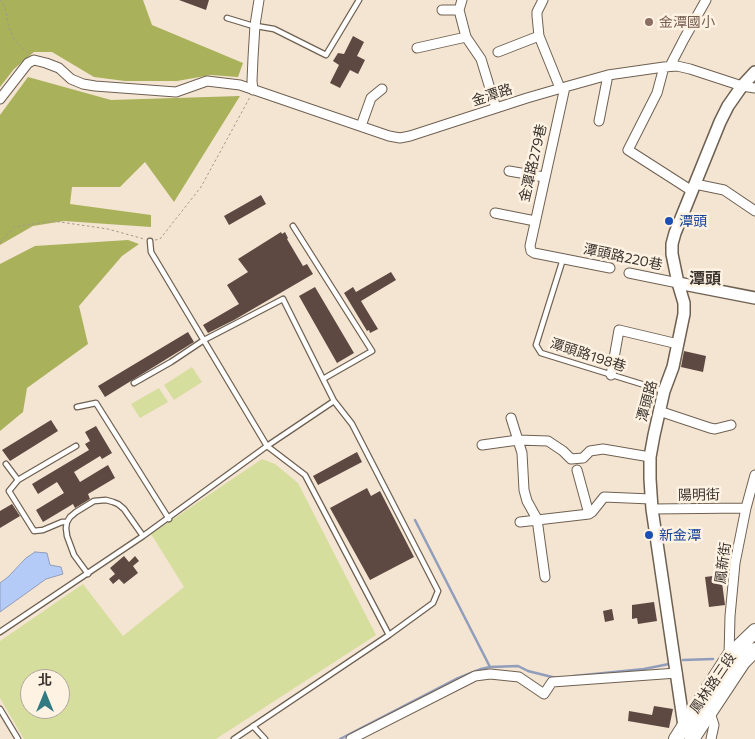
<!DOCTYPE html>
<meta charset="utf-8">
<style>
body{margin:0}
#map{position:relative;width:755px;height:739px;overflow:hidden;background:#f4e4d2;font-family:Commissioner,"Noto Sans TC",sans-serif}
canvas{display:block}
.north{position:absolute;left:20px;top:669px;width:50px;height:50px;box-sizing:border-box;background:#fef2e3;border:1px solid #b0a69b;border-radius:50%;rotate:0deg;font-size:14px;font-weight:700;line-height:20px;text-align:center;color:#3c352f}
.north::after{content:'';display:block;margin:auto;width:18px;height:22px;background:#327a82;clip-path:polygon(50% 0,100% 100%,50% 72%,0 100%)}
</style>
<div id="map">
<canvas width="755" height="739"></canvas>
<div class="north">北</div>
</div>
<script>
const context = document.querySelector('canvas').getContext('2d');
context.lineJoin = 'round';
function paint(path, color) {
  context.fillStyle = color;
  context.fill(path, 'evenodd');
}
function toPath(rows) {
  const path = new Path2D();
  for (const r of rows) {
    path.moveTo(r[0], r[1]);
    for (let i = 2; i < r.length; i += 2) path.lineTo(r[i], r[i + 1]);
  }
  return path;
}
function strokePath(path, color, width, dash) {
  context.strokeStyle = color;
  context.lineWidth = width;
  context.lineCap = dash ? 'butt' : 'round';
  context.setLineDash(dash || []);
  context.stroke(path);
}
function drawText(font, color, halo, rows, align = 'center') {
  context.font = font + ' Commissioner,"Noto Sans TC",sans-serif';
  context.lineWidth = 5;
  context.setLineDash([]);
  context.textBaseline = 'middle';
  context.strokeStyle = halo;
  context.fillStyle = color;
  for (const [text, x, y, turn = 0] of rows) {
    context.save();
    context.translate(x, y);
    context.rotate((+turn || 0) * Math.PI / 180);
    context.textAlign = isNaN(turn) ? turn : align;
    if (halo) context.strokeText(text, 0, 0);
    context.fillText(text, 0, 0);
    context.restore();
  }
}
const green = toPath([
 [192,367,202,382,174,400,164,385],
 [159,388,168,402,140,418,131,404],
 [262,459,275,464,298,483,376,635,216,739,24,739,0,698,0,641,83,584,123,636,184,587,151,534],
 [30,679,60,679,60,709,30,709]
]);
const forest = toPath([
 [0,0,143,0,152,25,243,63,238,77,211,75,177,81,125,81,94,77,52,52,34,52,14,69,0,87],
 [28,77,111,100,240,96,174,202,145,162,120,187,72,187,70,204,151,215,151,227,64,221,33,226,0,245,0,115],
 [128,240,139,244,122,256,79,306,88,344,27,388,23,412,0,431,0,264,35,246]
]);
const water = toPath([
 [35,552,47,553,50,565,61,567,63,574,46,579,0,612,0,583,8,577,26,558,35,552]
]);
const stream = toPath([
 [415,520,490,667],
 [683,660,713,659],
 [574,676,644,669,669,664],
 [340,739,456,679,481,669,490,667,518,666,528,671,556,678]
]);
const building = toPath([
 [179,0,209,0,206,10],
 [353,36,364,42,357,56,365,60,358,74,350,70,340,88,330,83,339,65,333,61,338,53,344,54],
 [261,195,266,204,229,225,224,216],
 [281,232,282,234,285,232,288,238,287,239,303,266,307,264,313,274,234,320,208,333,203,325,239,304,227,285,248,272,238,259],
 [391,272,396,280,361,301,378,329,370,333,369,330,367,331,344,293,353,287,356,292],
 [315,287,354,353,337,363,299,296],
 [188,332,194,342,105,397,98,386],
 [684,351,706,356,703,372,681,367],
 [51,420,58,431,10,461,2,450],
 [96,426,112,453,102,459,100,456,74,472,80,482,108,465,115,478,88,494,90,499,75,508,73,504,43,522,36,510,64,493,57,482,38,494,32,484,89,450,85,444,90,441,85,432],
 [357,452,362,462,318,485,313,476],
 [367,488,371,496,380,491,414,557,370,580,330,508],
 [12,504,20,516,0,528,0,511],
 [124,556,129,562,135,556,139,561,133,566,138,573,124,584,119,579,113,584,109,579,115,574,110,568],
 [721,575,725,605,709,607,705,577],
 [654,602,657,621,638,624,637,618,632,619,632,605],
 [612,609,614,620,605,622,603,611],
 [654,706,673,709,669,728,628,721,629,711,652,715]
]);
const path = toPath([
 [0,0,3,3,6,12,8,24,14,40,29,54],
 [155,240,160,239,201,187,250,97],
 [0,243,14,227,53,221,108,229,144,239]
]);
const lane = toPath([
 [227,18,250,25,274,29,326,55,359,0],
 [293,226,372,351,323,379],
 [150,241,151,252,267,446,305,475,389,635,234,739],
 [563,259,536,345,541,353,664,391],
 [334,401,352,424,438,591,433,603,389,635],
 [77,407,96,403,169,519],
 [6,464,18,480],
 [67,522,62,522,43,530,34,531,9,491,18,480,76,446],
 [88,574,74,555,67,536,66,528,67,522,70,517,76,512,94,501,106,500,113,502,118,504,124,509,143,536],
 [0,632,143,536,267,446,334,401,283,299,204,340,171,362,134,383],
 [0,709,18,739],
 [253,726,265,739]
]);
const street = toPath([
 [462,0,459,10,466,37,481,59,496,108],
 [543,0,537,12,537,16,539,36,560,88],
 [442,10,459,10],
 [417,48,466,37],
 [498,52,539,36],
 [670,66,684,39,706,0],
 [664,67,657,93,628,150,692,191],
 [565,87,530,246,531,251,534,253,610,268],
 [253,90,252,81,253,58,255,25,259,0],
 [0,99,28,63,34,60,46,63,59,68,71,79,83,84,95,86,176,92,207,81,240,85,389,136,400,138,410,136,527,98,565,87,608,75,664,67,677,66,690,69,742,86,755,88],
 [599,121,608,75],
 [361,126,371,98,382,89],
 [509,171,544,177],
 [695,184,724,190,755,211],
 [495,213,535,221],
 [629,273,678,283],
 [611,375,619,330,678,344],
 [659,411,710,428,715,429,731,425],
 [511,418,522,453,524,490,527,501,537,519,545,577],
 [482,445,518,440,548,441,563,451,571,459,583,458,590,451,603,449,650,457],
 [577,470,589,514],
 [652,509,746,508],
 [520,522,589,514,592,512,604,497,651,499],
 [729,656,730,616,735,563,746,508,755,475],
 [710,713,714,725,711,739],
 [351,739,475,676,490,674,519,677,544,694,552,682,677,673]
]);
const secondary = toPath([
 [678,283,755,298],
 [687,728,684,726,652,509,650,479,650,457,654,435,664,391,673,367,684,314,684,303,678,283,672,254,672,244,675,233,720,122,728,106,742,86,755,72]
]);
const primary = toPath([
 [676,739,729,656,755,631],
 [692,739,743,662,755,650]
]);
const markers = [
 [649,22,5,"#8d6e63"],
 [669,221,5,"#1a4fb4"],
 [649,535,5,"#1a4fb4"]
];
const educationNames = [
 ["金潭國小",659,22]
];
const streetNames = [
 ["金潭路",492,95,-18],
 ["金潭路279巷",533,163,-77],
 ["潭頭路220巷",623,257,12],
 ["潭頭路198巷",588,355,18],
 ["潭頭路",647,401,-75],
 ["陽明街",699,495,-1],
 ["鳳新街",723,563,-82],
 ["鳳林路三段",713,683,-56]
];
const transitNames = [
 ["潭頭",679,221],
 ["新金潭",659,535]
];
const quarterNames = [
 ["潭頭",705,279]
];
paint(green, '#d6de9d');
paint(forest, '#a9b15a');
paint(water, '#b4caf7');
strokePath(water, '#909dbb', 1);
strokePath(stream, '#909dbb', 2.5);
paint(building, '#5d4942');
strokePath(lane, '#6f6152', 7);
strokePath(street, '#6f6152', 11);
strokePath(secondary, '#6f6152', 14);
strokePath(primary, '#6f6152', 16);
strokePath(path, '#a4988b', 1, [2.5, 2.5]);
strokePath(lane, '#fff', 4.5);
strokePath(street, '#fff', 9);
strokePath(secondary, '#fff', 11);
strokePath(primary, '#fff', 14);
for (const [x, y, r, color] of markers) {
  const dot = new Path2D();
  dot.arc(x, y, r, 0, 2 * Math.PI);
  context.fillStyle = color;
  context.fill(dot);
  strokePath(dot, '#fef2e3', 2);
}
drawText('14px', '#785e54', '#fef2e3', educationNames, 'left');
drawText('14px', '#3c352f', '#fef2e3', streetNames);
drawText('14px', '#164399', '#fef2e3', transitNames, 'left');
drawText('bold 16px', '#3c352f', '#fef2e3', quarterNames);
</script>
